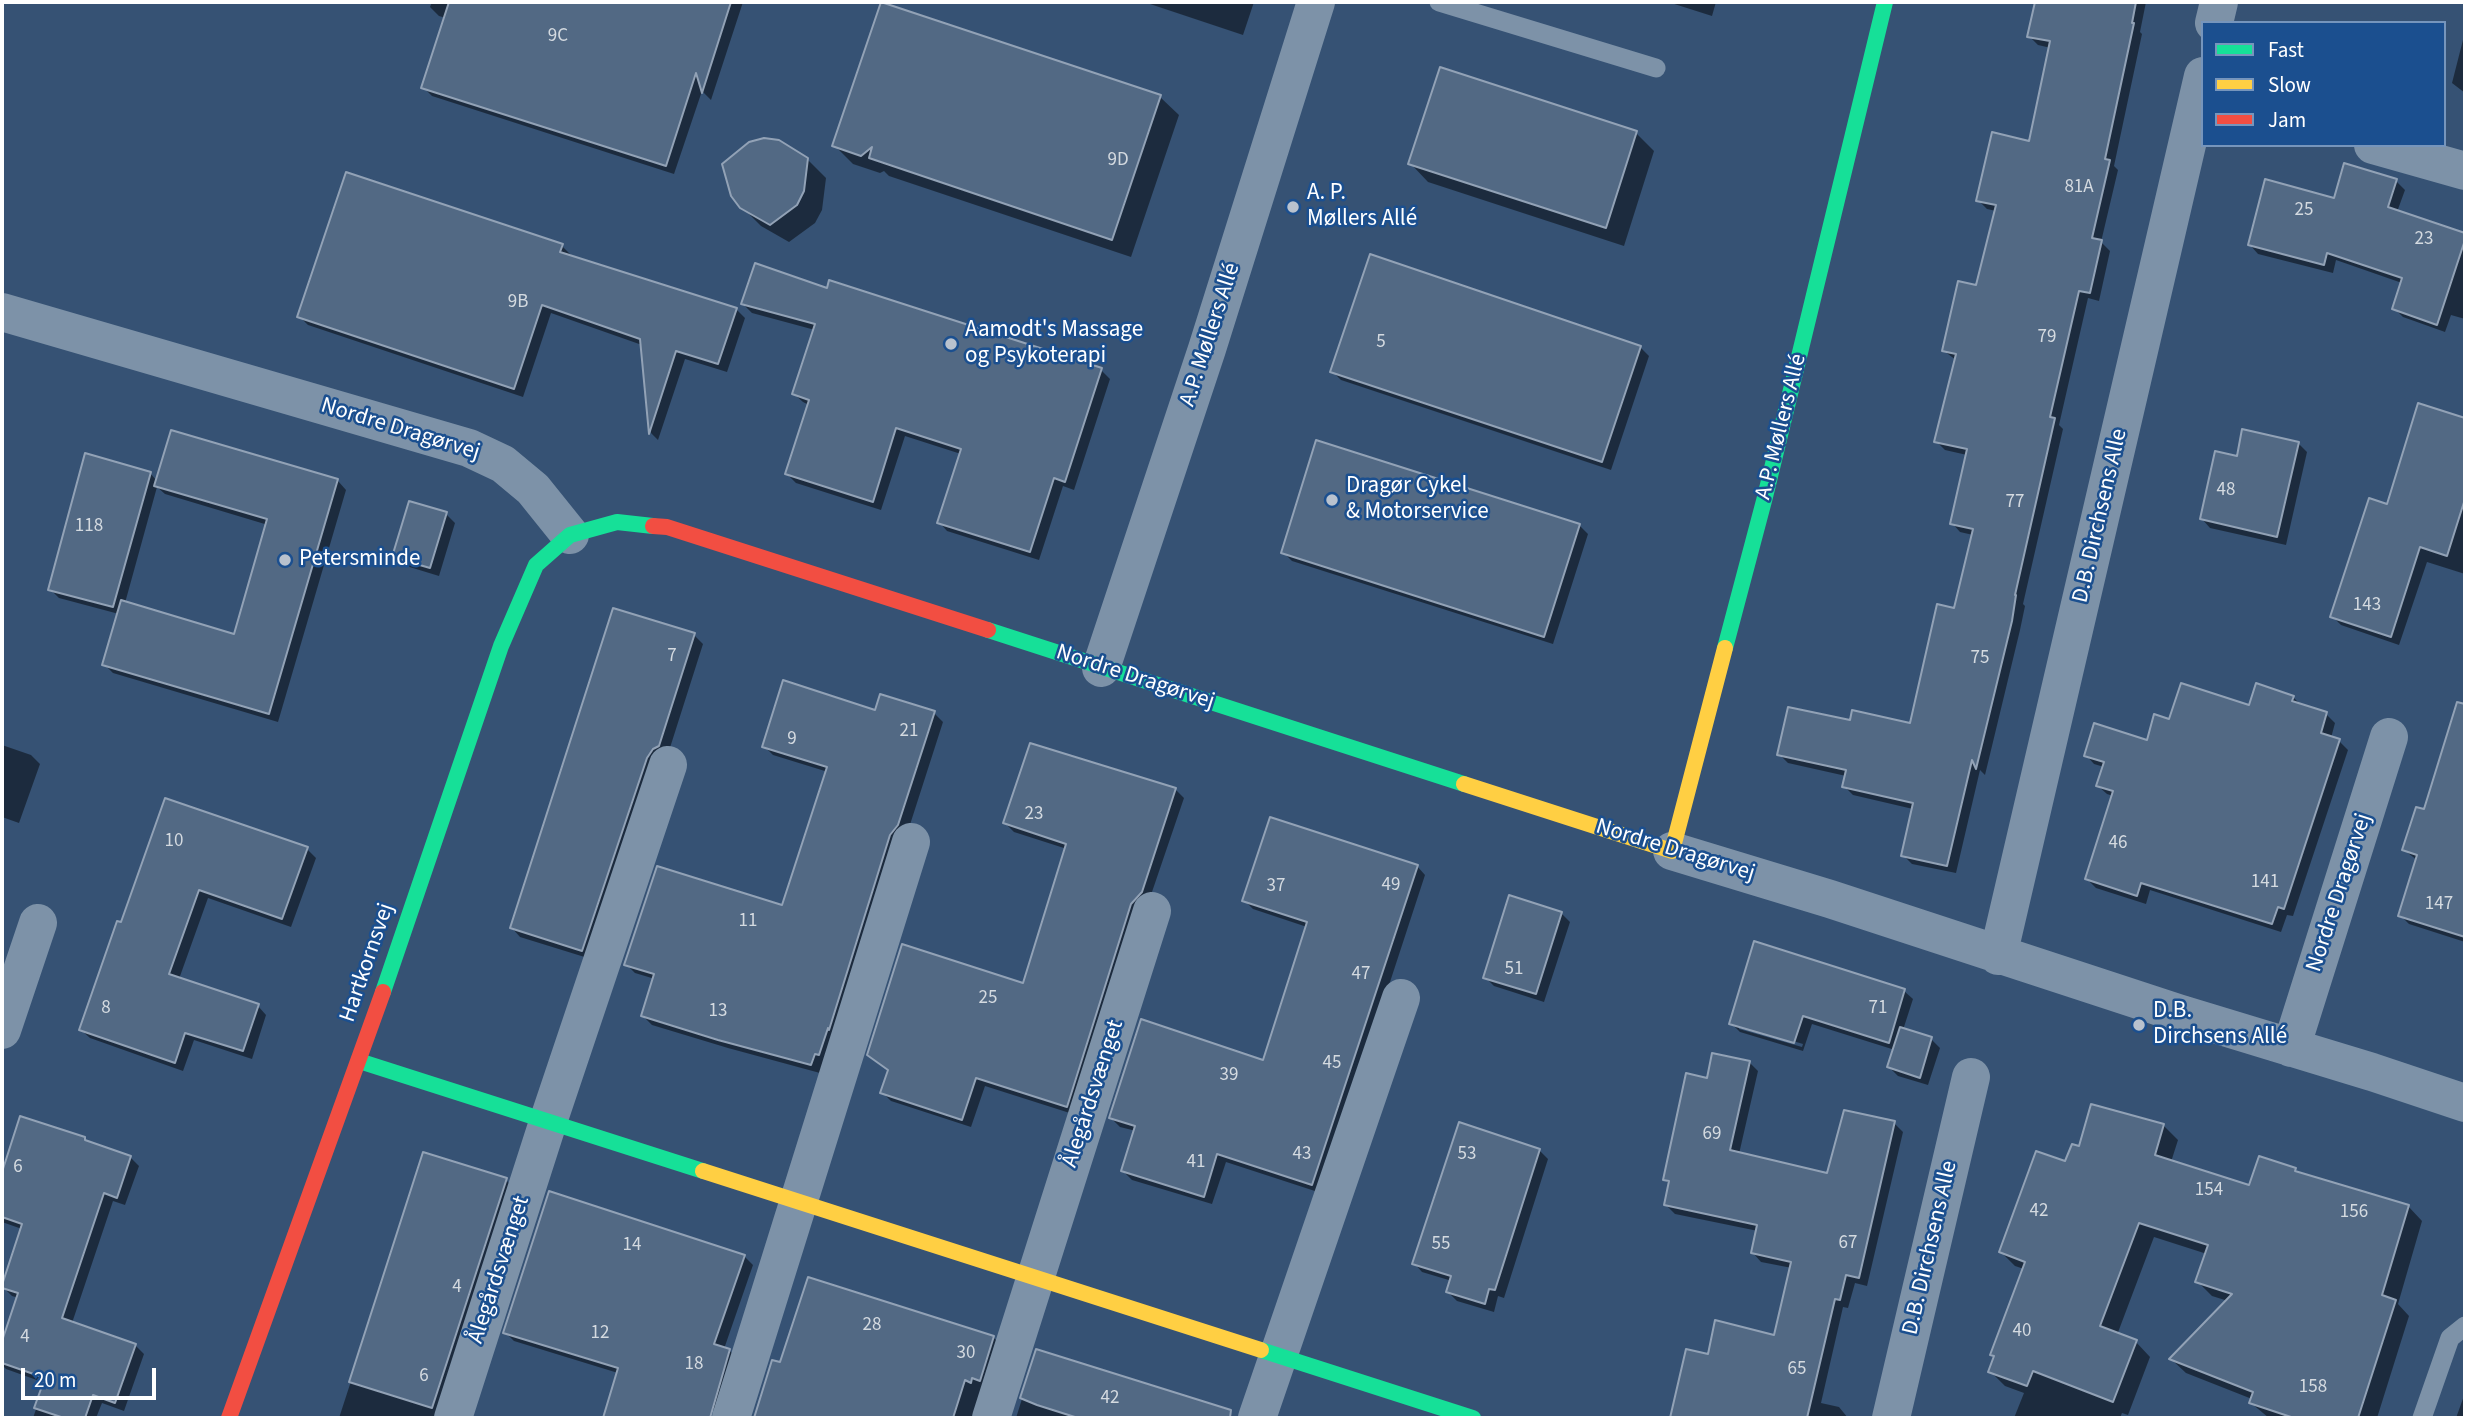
<!DOCTYPE html>
<meta charset="utf-8">
<style>
body{margin:0}
#map{position:relative;width:2467px;height:1420px;overflow:hidden;background:#365274;font-family:"Source Sans 3",sans-serif}
canvas{display:block}
.frame{position:absolute;inset:0;border:4px solid #fff;pointer-events:none}
.legend{position:absolute;left:2201px;top:21px;width:245px;height:126px;box-sizing:border-box;background:#1b4f8f;border:2px solid #7695bc;margin:0;padding:9px 12px;list-style:none;font-size:21px;color:#fff}
.legend li{display:flex;align-items:center;gap:14px;height:35px}
.legend b{width:35px;border:2px solid #7695bc}
.scale{position:absolute;left:21px;top:1368px;width:135px;height:32px;box-sizing:border-box;border:4px solid #fff;border-top:0;padding-left:9px;font-size:21px;line-height:24px;white-space:nowrap;color:#fff;-webkit-text-stroke:5px #1b4f8f;paint-order:stroke}
</style>
<div id="map">
<canvas width="2467" height="1420"></canvas>
<div class="frame"></div>
<ul class="legend">
<li><b style="height:9px;background:#16e098"></b>Fast</li>
<li><b style="height:9px;background:#ffcf43"></b>Slow</li>
<li><b style="height:9px;background:#f24e42"></b>Jam</li>
</ul>
<div class="scale">20 m</div>
</div>
<script>
const context = document.querySelector('canvas').getContext('2d');
context.lineJoin = 'round';
function paint(path, color) {
  context.fillStyle = color;
  context.fill(path, 'evenodd');
}
function toPath(rows) {
  const path = new Path2D();
  for (const r of rows) {
    path.moveTo(r[0], r[1]);
    for (let i = 2; i < r.length; i += 2) path.lineTo(r[i], r[i + 1]);
  }
  return path;
}
function strokePath(path, color, width, dash) {
  context.strokeStyle = color;
  context.lineWidth = width;
  context.lineCap = dash ? 'butt' : 'round';
  context.setLineDash(dash || []);
  context.stroke(path);
}
function drawText(font, color, halo, rows, align = 'center') {
  context.font = font + ' "Source Sans 3",sans-serif';
  context.lineWidth = 5;
  context.setLineDash([]);
  context.textBaseline = 'middle';
  context.strokeStyle = halo;
  context.fillStyle = color;
  for (const [text, x, y, turn = 0] of rows) {
    context.save();
    context.translate(x, y);
    context.rotate((+turn || 0) * Math.PI / 180);
    context.textAlign = isNaN(turn) ? turn : align;
    if (halo) context.strokeText(text, 0, 0);
    context.fillText(text, 0, 0);
    context.restore();
  }
}
const shadow = toPath([
 [432,2,743,2,711,100,702,91,674,174,432,96,423,87,446,18,439,16,430,7],
 [1144,2,1254,2,1243,35],
 [1668,2,1716,2,1712,16],
 [2036,2,2146,2,2140,32,2142,34,2114,166,2118,170,2101,242,2110,251,2099,301,2088,298,2059,425,2063,429,2023,604,2025,606,2020,630,1985,775,1980,770,1956,873,1912,864,1903,855,1913,809,1853,795,1844,786,1846,776,1788,763,1779,754,1851,722,1911,725,1956,610,1973,535,1960,532,1952,523,1967,455,1945,450,1936,441,1956,360,1944,351,1977,287,1996,211,1987,209,1978,200,2031,143,2051,48,2038,45,2029,36],
 [2465,32,2465,93,2452,83],
 [1160,97,1179,115,1131,257,889,176,884,171,880,173,853,164,834,145],
 [1636,133,1654,151,1624,246,1428,182,1410,163],
 [807,159,826,178,822,210,815,223,789,242,761,226,742,207],
 [2345,165,2396,181,2405,190,2397,212,2465,235,2465,319,2451,315,2445,332,2403,317,2394,308,2402,283,2336,260,2333,273,2258,254,2250,245,2335,200],
 [562,246,571,255,570,257,736,309,745,318,727,372,685,359,658,440,651,433,642,345,551,313,523,397,308,325,299,316],
 [828,290,1101,370,1110,379,1074,490,1063,486,1039,560,947,531,939,522,961,454,905,436,881,510,796,483,787,474,809,405,803,402,794,394,815,330,752,313,743,304],
 [1640,347,1649,356,1611,470,1341,380,1332,371],
 [172,432,338,481,346,490,278,722,113,673,104,664,119,614,59,598,50,589,150,473,157,481],
 [157,487,165,494,268,525,235,636,125,603],
 [2298,443,2307,452,2286,545,2210,528,2202,519,2238,458],
 [2403,459,2465,478,2465,574,2427,562,2399,645,2341,625,2332,616,2388,506],
 [446,514,455,523,439,576,403,565,394,556],
 [1579,525,1588,534,1553,644,1292,561,1283,552],
 [694,635,703,644,668,754,591,959,520,937,512,928],
 [2293,697,2302,706,2326,714,2335,723,2331,738,2339,741,2348,750,2293,916,2287,915,2281,932,2150,890,2146,904,2096,888,2087,879,2113,796,2107,794,2098,786,2104,767,2094,764,2086,755,2148,742,2170,721],
 [876,712,934,713,943,722,907,834,820,1073,728,1048,652,1025,643,1016,655,979,635,973,626,964,783,907,828,772,773,755,764,746],
 [2446,743,2465,749,2465,942,2409,924,2400,915,2417,860,2404,850,2425,811],
 [2,745,31,755,40,764,19,823,2,817],
 [1175,789,1184,798,1076,1115,985,1086,971,1127,891,1101,882,1092,889,1071,869,1055,1024,985,1067,849,1014,832,1005,823],
 [166,800,307,849,316,858,291,927,208,898,179,979,258,1006,266,1015,252,1059,194,1040,183,1071,90,1038,81,1030,123,925],
 [1417,866,1425,875,1321,1193,1226,1162,1212,1204,1132,1180,1123,1171,1136,1131,1120,1127,1111,1118,1264,1062,1307,927,1253,909,1244,900],
 [1561,913,1570,922,1544,1002,1494,986,1485,977],
 [1904,991,1913,999,1903,1030,1931,1039,1940,1048,1928,1085,1898,1076,1889,1067,1895,1050,1812,1024,1803,1051,1740,1032,1731,1023],
 [1739,1025,1803,1044,1802,1047,1739,1029],
 [1749,1062,1758,1071,1739,1154,1829,1175,1894,1123,1903,1132,1867,1286,1855,1283,1848,1308,1843,1307,1821,1403,1839,1407,1848,1418,1787,1418,1789,1409,1776,1337,1792,1268,1761,1262,1753,1253,1758,1231,1675,1214,1666,1205,1670,1185,1665,1179,1708,1080],
 [22,1118,84,1139,89,1143,130,1157,139,1166,125,1205,113,1201,72,1323,135,1345,144,1354,124,1411,102,1403,96,1418,33,1418,45,1383,6,1369,2,1365,2,1346,19,1298,12,1296,3,1287,22,1229,2,1222,2,1177],
 [2163,1125,2178,1140,2171,1162,2250,1187,2295,1170,2300,1175,2408,1206,2422,1221,2398,1304,2409,1316,2377,1418,2269,1418,2251,1403,2252,1399,2186,1373,2171,1359,2228,1301,2212,1296,2197,1281,2207,1254,2154,1237,2117,1335,2136,1342,2150,1357,2128,1415,2122,1413,2120,1418,2014,1418,2024,1393,2005,1386,1990,1371,1995,1358,1992,1355,2024,1269,2015,1266,2001,1252,2066,1164,2081,1149],
 [1539,1150,1548,1159,1504,1298,1498,1296,1494,1312,1457,1301,1448,1292,1452,1281,1422,1272,1414,1263],
 [425,1154,506,1180,515,1189,439,1418,339,1418],
 [744,1256,753,1265,724,1349,729,1350,738,1359,721,1411,707,1408,704,1418,604,1418,618,1373,514,1341,505,1332],
 [993,1337,1002,1346,979,1418,761,1418,757,1415,782,1364],
 [1037,1351,1226,1411,1234,1418,1016,1418],
 [2465,1393,2465,1418,2456,1418]
]);
const building = toPath([
 [449,2,731,2,702,93,696,73,666,166,421,88,449,2],
 [881,2,1161,95,1112,240,869,158,872,147,861,156,832,146,881,2],
 [2035,2,2136,2,2132,23,2134,23,2105,159,2110,160,2092,238,2102,240,2090,293,2079,291,2050,417,2055,418,2015,595,2016,595,2012,621,1976,769,1972,760,1947,866,1901,856,1913,803,1842,787,1846,770,1777,755,1788,707,1850,720,1852,710,1910,723,1937,604,1954,608,1973,529,1950,524,1967,449,1934,442,1956,354,1942,351,1958,281,1976,285,1996,205,1976,201,1992,132,2029,141,2050,41,2027,37,2035,2],
 [1440,67,1637,131,1606,228,1408,164,1440,67],
 [764,138,779,140,808,158,804,191,797,205,770,225,740,208,731,196,722,164,749,142,764,138],
 [2344,163,2397,179,2388,207,2465,233,2465,240,2437,325,2392,309,2402,278,2327,253,2324,265,2248,245,2265,179,2334,198,2344,163],
 [346,172,563,244,560,252,737,308,718,364,676,351,649,434,640,339,542,305,514,389,297,317,346,172],
 [1370,254,1641,346,1602,462,1330,372,1370,254],
 [755,263,827,288,829,280,1102,368,1065,482,1054,478,1030,552,937,523,961,449,896,428,873,502,785,474,809,400,792,394,815,324,741,304,755,263],
 [2418,403,2465,418,2465,499,2447,556,2420,547,2391,637,2330,617,2369,498,2387,504,2418,403],
 [2242,429,2299,442,2277,537,2200,519,2215,451,2237,456,2242,429],
 [171,430,338,479,269,714,102,665,121,600,234,634,267,519,154,486,171,430],
 [1316,440,1580,524,1544,637,1281,553,1316,440],
 [85,453,151,472,113,607,48,590,85,453],
 [409,501,447,512,430,568,392,557,409,501],
 [613,608,695,633,659,746,653,749,647,758,582,951,510,928,613,608],
 [783,680,875,710,880,694,935,711,898,825,890,835,829,1030,828,1028,819,1055,815,1054,811,1065,718,1040,641,1016,654,974,624,965,657,866,782,905,827,767,762,747,783,680],
 [2181,683,2249,705,2256,683,2294,696,2292,701,2327,712,2321,733,2340,739,2284,909,2278,907,2272,924,2141,883,2137,896,2085,879,2113,791,2096,786,2104,762,2084,756,2094,723,2147,740,2154,714,2169,719,2181,683],
 [2457,702,2465,704,2465,937,2398,916,2417,855,2402,850,2416,807,2424,809,2457,702],
 [1030,743,1176,788,1142,892,1131,904,1067,1107,976,1078,962,1120,880,1093,888,1070,867,1055,902,944,1023,983,1066,844,1003,823,1030,743],
 [165,798,308,847,282,919,199,890,169,974,259,1004,243,1051,185,1033,175,1063,79,1030,117,921,121,922,165,798],
 [1270,817,1418,865,1312,1185,1217,1154,1204,1197,1121,1171,1135,1126,1109,1118,1141,1019,1263,1060,1307,922,1242,901,1270,817],
 [1509,895,1562,912,1536,994,1483,978,1509,895],
 [1754,941,1905,989,1889,1043,1803,1016,1794,1043,1729,1024,1754,941],
 [1900,1027,1932,1037,1920,1078,1887,1067,1900,1027],
 [1712,1053,1750,1061,1730,1150,1827,1173,1844,1110,1895,1121,1859,1278,1846,1275,1840,1300,1835,1299,1807,1418,1670,1418,1686,1349,1708,1354,1715,1320,1774,1335,1791,1262,1751,1253,1757,1225,1664,1205,1669,1181,1663,1180,1686,1073,1707,1078,1712,1053],
 [2091,1104,2164,1124,2155,1155,2249,1185,2259,1156,2296,1168,2295,1171,2409,1205,2382,1295,2396,1300,2358,1418,2294,1418,2249,1403,2253,1392,2169,1359,2232,1294,2195,1282,2208,1245,2139,1223,2100,1326,2137,1340,2113,1402,2033,1371,2027,1386,1988,1372,1994,1356,1990,1355,2025,1262,1999,1252,2036,1151,2065,1161,2072,1144,2079,1146,2091,1104],
 [20,1116,85,1137,85,1140,131,1156,117,1198,104,1193,62,1318,136,1344,115,1403,93,1395,85,1418,64,1418,34,1408,45,1378,2,1363,2,1341,18,1293,2,1288,2,1285,22,1224,2,1217,2,1172,20,1116],
 [1459,1122,1540,1149,1495,1290,1489,1289,1485,1304,1446,1292,1451,1276,1412,1264,1459,1122],
 [423,1152,507,1178,432,1408,349,1382,423,1152],
 [549,1191,745,1255,714,1344,730,1349,710,1418,603,1418,618,1368,503,1333,549,1191],
 [808,1277,994,1336,980,1381,972,1378,971,1383,965,1380,953,1418,754,1418,772,1360,780,1362,808,1277],
 [1036,1349,1231,1410,1230,1418,1078,1418,1037,1405,1020,1398,1036,1349]
]);
const lane = toPath([
 [1439,2,1656,68],
 [2422,1418,2450,1338,2465,1326]
]);
const street = toPath([
 [2214,23,2219,2],
 [2373,145,2465,171],
 [2,312,469,448,503,464,533,489,570,535],
 [1101,668,1207,349,1316,2],
 [1672,851,1830,899,2178,1013,2372,1072,2465,1103],
 [1998,956,2203,76],
 [2,1030,38,923],
 [2291,1048,2389,737],
 [453,1418,548,1122,668,765],
 [731,1418,911,842],
 [991,1418,1152,911],
 [1257,1418,1401,998],
 [1891,1418,1971,1077]
]);
const fast = toPath([
 [988,630,1464,784],
 [1725,648,1765,497,1885,2],
 [383,992,501,646,536,565,570,535,617,522,653,526],
 [359,1061,703,1171],
 [1261,1350,1473,1418]
]);
const slow = toPath([
 [1464,784,1672,851,1725,648],
 [703,1171,1261,1350]
]);
const jam = toPath([
 [653,526,667,527,988,630],
 [229,1418,383,992]
]);
const markers = [
 [1293,207,7,"#b9c2ce"],
 [951,344,7,"#b9c2ce"],
 [1332,500,7,"#b9c2ce"],
 [285,560,7,"#b9c2ce"],
 [2139,1025,7,"#b9c2ce"]
];
const numberNames = [
 ["9C",558,37],
 ["9D",1118,161],
 ["81A",2079,188],
 ["25",2304,211],
 ["23",2424,240],
 ["9B",518,303],
 ["79",2047,338],
 ["5",1381,343],
 ["48",2226,491],
 ["77",2015,503],
 ["118",89,527],
 ["143",2367,606],
 ["7",672,657],
 ["75",1980,659],
 ["21",909,732],
 ["9",792,740],
 ["23",1034,815],
 ["10",174,842],
 ["46",2118,844],
 ["141",2265,883],
 ["49",1391,886],
 ["37",1276,887],
 ["147",2439,905],
 ["11",748,922],
 ["51",1514,970],
 ["47",1361,975],
 ["25",988,999],
 ["8",106,1009],
 ["71",1878,1009],
 ["13",718,1012],
 ["45",1332,1064],
 ["39",1229,1076],
 ["69",1712,1135],
 ["43",1302,1155],
 ["53",1467,1155],
 ["41",1196,1163],
 ["6",18,1168],
 ["154",2209,1191],
 ["42",2039,1212],
 ["156",2354,1213],
 ["67",1848,1244],
 ["55",1441,1245],
 ["14",632,1246],
 ["4",457,1288],
 ["28",872,1326],
 ["40",2022,1332],
 ["12",600,1334],
 ["4",25,1338],
 ["30",966,1354],
 ["18",694,1365],
 ["65",1797,1370],
 ["6",424,1377],
 ["158",2313,1388],
 ["42",1110,1399]
];
const poiNames = [
 ["A. P.",1307,194],
 ["Møllers Allé",1307,220],
 ["Aamodt's Massage",965,331],
 ["og Psykoterapi",965,357],
 ["Dragør Cykel",1346,487],
 ["& Motorservice",1346,513],
 ["Petersminde",299,560],
 ["D.B.",2153,1012],
 ["Dirchsens Allé",2153,1038]
];
const streetNames = [
 ["A.P. Møllers Allé",1211,335,-72],
 ["A.P. Møllers Allé",1782,427,-76],
 ["Nordre Dragørvej",400,430,17],
 ["D.B. Dirchsens Alle",2101,516,-77],
 ["Nordre Dragørvej",1135,678,18],
 ["Nordre Dragørvej",1675,851,17],
 ["Nordre Dragørvej",2340,893,-72],
 ["Hartkornsvej",368,963,-71],
 ["Ålegårdsvænget",1094,1094,-72],
 ["D.B. Dirchsens Alle",1931,1248,-77],
 ["Ålegårdsvænget",500,1270,-72]
];
paint(shadow, '#0007');
paint(building, '#526984');
strokePath(building, '#92a2b6', 2);
strokePath(lane, '#7d92a8', 19);
strokePath(street, '#7d92a8', 38);
strokePath(fast, '#16e098', 16);
strokePath(slow, '#ffcf43', 16);
strokePath(jam, '#f24e42', 16);
for (const [x, y, r, color] of markers) {
  const dot = new Path2D();
  dot.arc(x, y, r, 0, 2 * Math.PI);
  context.fillStyle = color;
  context.fill(dot);
  strokePath(dot, '#1b4f8f', 2.5);
}
drawText('19px', '#d4dae0', null, numberNames);
drawText('23px', '#fff', '#1b4f8f', poiNames, 'left');
drawText('23px', '#fff', '#1b4f8f', streetNames);
</script>
